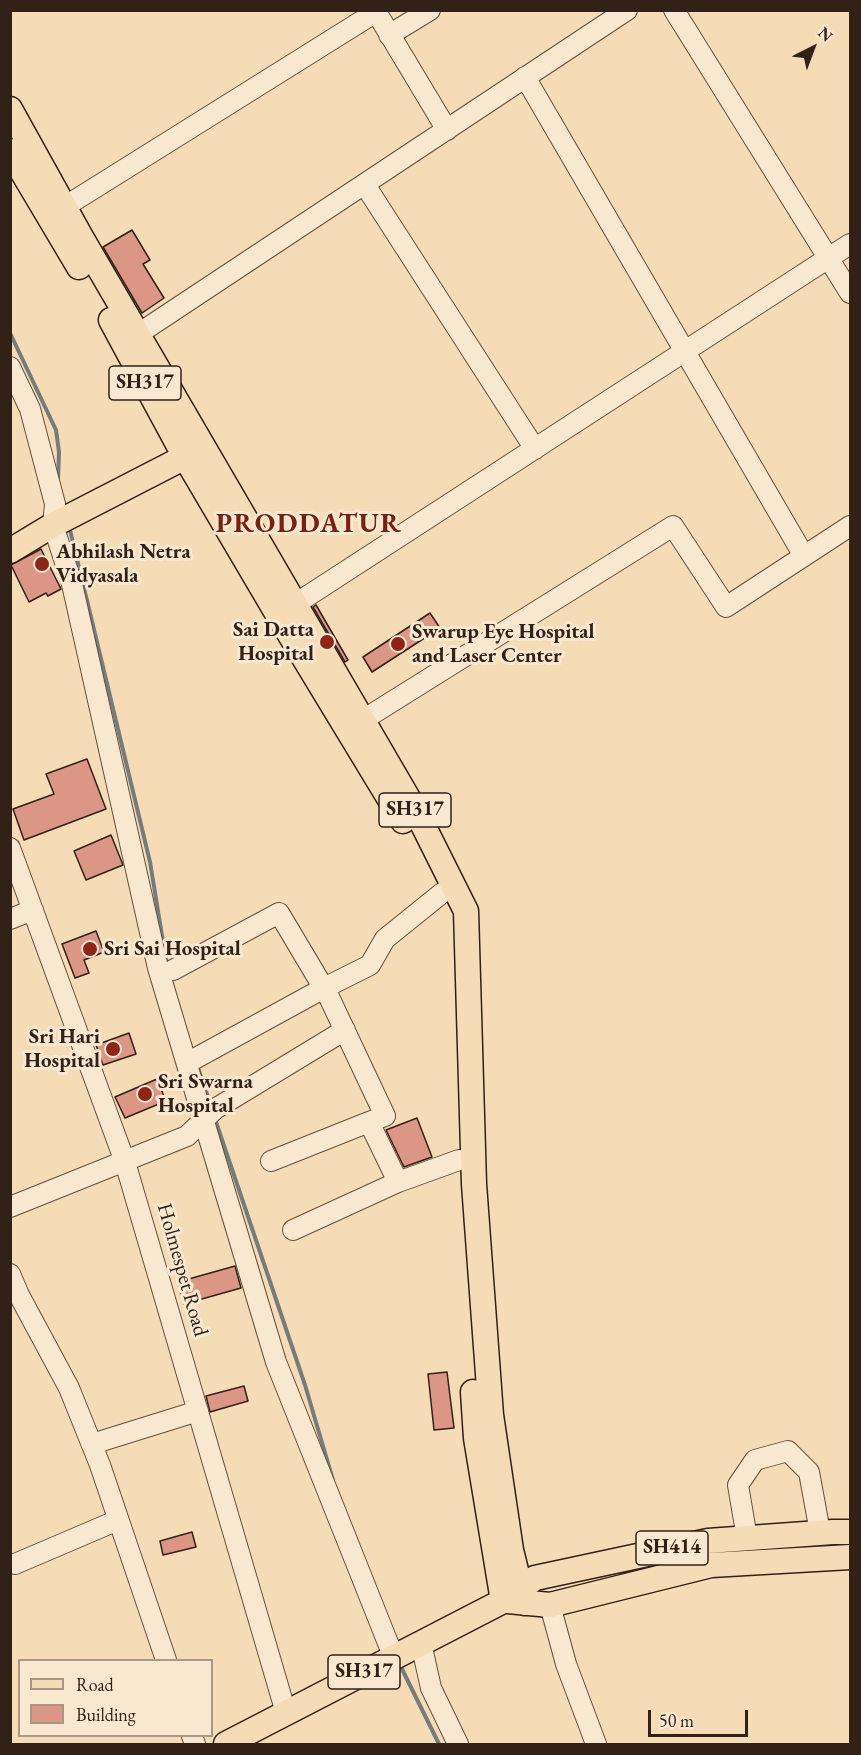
<!DOCTYPE html>
<style>
body{margin:0}
#map{position:relative;width:861px;height:1755px;overflow:hidden;background:#f6dcb6;font-family:"EB Garamond",serif}
canvas{display:block}
.frame{position:absolute;inset:0;border:12px solid #312116;pointer-events:none}
.legend{position:absolute;left:18px;top:1659px;width:195px;height:78px;box-sizing:border-box;background:#f9e8d0;border:2px solid #a99886;margin:0;padding:8px 10px;list-style:none;font-size:18px;color:#312116}
.legend li{display:flex;align-items:center;gap:12px;height:30px}
.legend b{width:30px;border:2px solid #a99886}
.north{position:absolute;left:783px;top:18px;width:60px;height:60px;-webkit-text-stroke:4px #f9e8d0;paint-order:stroke;rotate:42deg;font-size:16px;font-weight:700;line-height:24px;text-align:center;color:#312116}
.north::after{content:'';display:block;margin:auto;width:21px;height:27px;background:#312116;clip-path:polygon(50% 0,100% 100%,50% 72%,0 100%)}
.scale{position:absolute;left:648px;top:1710px;width:100px;height:27px;box-sizing:border-box;border:3px solid #312116;border-top:0;padding-left:8px;font-size:18px;line-height:21px;white-space:nowrap;color:#312116;-webkit-text-stroke:4px #f9e8d0;paint-order:stroke}
</style>
<div id="map">
<canvas width="861" height="1755"></canvas>
<div class="frame"></div>
<ul class="legend">
<li><b style="height:8px;background:#f6dcb6"></b>Road</li>
<li><b style="height:16px;background:#dc9686"></b>Building</li>
</ul>
<div class="north">N</div>
<div class="scale">50 m</div>
</div>
<script>
const context = document.querySelector('canvas').getContext('2d');
context.lineJoin = 'round';
function toPath(rows) {
  const path = new Path2D();
  for (const r of rows) {
    path.moveTo(r[0], r[1]);
    for (let i = 2; i < r.length; i += 2) path.lineTo(r[i], r[i + 1]);
  }
  return path;
}
function strokePath(path, color, width, dash) {
  context.strokeStyle = color;
  context.lineWidth = width;
  context.lineCap = dash ? 'butt' : 'round';
  context.setLineDash(dash || []);
  context.stroke(path);
}
function paint(path, color) {
  context.fillStyle = color;
  context.fill(path, 'evenodd');
}
function drawText(font, color, halo, rows, align = 'center') {
  context.font = font + ' "EB Garamond",serif';
  context.lineWidth = 6;
  context.setLineDash([]);
  context.textBaseline = 'middle';
  context.strokeStyle = halo;
  context.fillStyle = color;
  for (const [text, x, y, turn = 0] of rows) {
    context.save();
    context.translate(x, y);
    context.rotate((+turn || 0) * Math.PI / 180);
    context.textAlign = isNaN(turn) ? turn : align;
    if (halo) context.strokeText(text, 0, 0);
    context.fillText(text, 0, 0);
    context.restore();
  }
}
const stream = toPath([
 [10,333,56,430,59,452,58,481],
 [69,526,150,862,166,960],
 [198,1068,211,1106],
 [215,1119,305,1385,333,1480],
 [399,1663,439,1744]
]);
const building = toPath([
 [132,230,150,260,143,264,164,298,142,313,103,247,132,230],
 [41,549,61,589,48,596,46,593,29,602,11,565,41,549],
 [316,605,348,660,345,662,313,607,316,605],
 [430,613,440,628,372,672,363,657,430,613],
 [87,759,106,809,24,840,13,809,54,794,46,774,87,759],
 [111,835,123,865,86,880,74,851,111,835],
 [96,931,104,952,84,960,89,973,75,978,62,944,96,931],
 [129,1033,136,1054,103,1065,96,1045,129,1033],
 [157,1079,166,1101,125,1118,115,1097,157,1079],
 [417,1118,432,1157,404,1167,386,1130,417,1118],
 [235,1266,241,1288,184,1304,178,1282,235,1266],
 [447,1372,454,1428,434,1430,428,1374,447,1372],
 [244,1386,248,1401,210,1412,206,1396,244,1386],
 [192,1532,196,1547,163,1555,160,1541,192,1532]
]);
const minor = toPath([
 [375,10,447,130],
 [674,10,850,293],
 [389,35,430,10],
 [525,77,804,556],
 [365,185,535,449],
 [53,214,376,12],
 [126,342,627,10],
 [10,367,30,409,55,504,53,525,72,584,158,968,276,1362,390,1648],
 [283,612,850,244],
 [350,728,673,526,726,607,850,526],
 [10,848,125,1162,286,1713],
 [10,919,33,910],
 [173,970,279,913,329,997,385,1116,369,1122,398,1182,459,1160],
 [187,1063,324,988,370,965,385,939,442,893],
 [271,1161,369,1122],
 [10,1207,187,1136,215,1109,345,1030],
 [293,1230,398,1182],
 [10,1274,19,1295,69,1388,100,1465,166,1660],
 [92,1444,198,1411],
 [747,1538,738,1485,755,1460,788,1451,809,1472,820,1532],
 [15,1564,118,1520],
 [550,1605,566,1664,596,1744],
 [421,1643,431,1688,458,1744],
 [192,1736,195,1744]
]);
const major = toPath([
 [10,109,81,237,419,817,466,911,474,1184,491,1415,511,1550,524,1603],
 [10,151,79,267],
 [111,320,185,457,278,615,403,821],
 [10,551,53,525,185,457],
 [473,1392,476,1438,503,1601],
 [508,1601,550,1605,711,1565,850,1557],
 [226,1744,503,1601,535,1578,708,1541,833,1532,850,1532]
]);
const markers = [
 [42,564,8,"#8f2418"],
 [327,642,8,"#8f2418"],
 [398,644,8,"#8f2418"],
 [90,949,8,"#8f2418"],
 [113,1049,8,"#8f2418"],
 [145,1094,8,"#8f2418"]
];
const shields = [
 [145,383,72],
 [415,810,72],
 [672,1548,72],
 [364,1672,72]
];
const shieldNames = [
 ["SH317",145,383],
 ["SH317",415,810],
 ["SH414",672,1548],
 ["SH317",364,1672]
];
const poiNames = [
 ["Abhilash Netra",56,552],
 ["Vidyasala",56,576],
 ["Sai Datta",314,630,"right"],
 ["Hospital",314,654,"right"],
 ["Swarup Eye Hospital",412,632],
 ["and Laser Center",412,656],
 ["Sri Sai Hospital",104,949],
 ["Sri Hari",100,1037,"right"],
 ["Hospital",100,1061,"right"],
 ["Sri Swarna",158,1082],
 ["Hospital",158,1106]
];
const streetNames = [
 ["Holmespet Road",182,1270,74]
];
const districtNames = [
 ["PRODDATUR",309,525]
];
strokePath(stream, '#767c79', 4);
paint(building, '#dc9686');
strokePath(building, '#312116', 1.5);
strokePath(minor, '#62503e', 22);
strokePath(major, '#312116', 27);
strokePath(minor, '#f9e8d0', 20);
strokePath(major, '#f6dcb6', 24);
for (const [x, y, r, color] of markers) {
  const dot = new Path2D();
  dot.arc(x, y, r, 0, 2 * Math.PI);
  context.fillStyle = color;
  context.fill(dot);
  strokePath(dot, '#f9e8d0', 2);
}
for (const [x, y, w] of shields) {
  const box = new Path2D();
  box.roundRect(x - w / 2, y - 17, w, 34, 4.5);
  context.fillStyle = '#f9e8d0';
  context.fill(box);
  strokePath(box, '#312116', 1.5);
}
drawText('bold 20px', '#312116', null, shieldNames);
drawText('bold 21px', '#312116', '#f9e8d0', poiNames, 'left');
drawText('21px', '#312116', '#f9e8d0', streetNames);
context.letterSpacing = '1.5px';
drawText('bold 27px', '#7a1f14', '#f9e8d0', districtNames);
context.letterSpacing = '0px';
</script>
